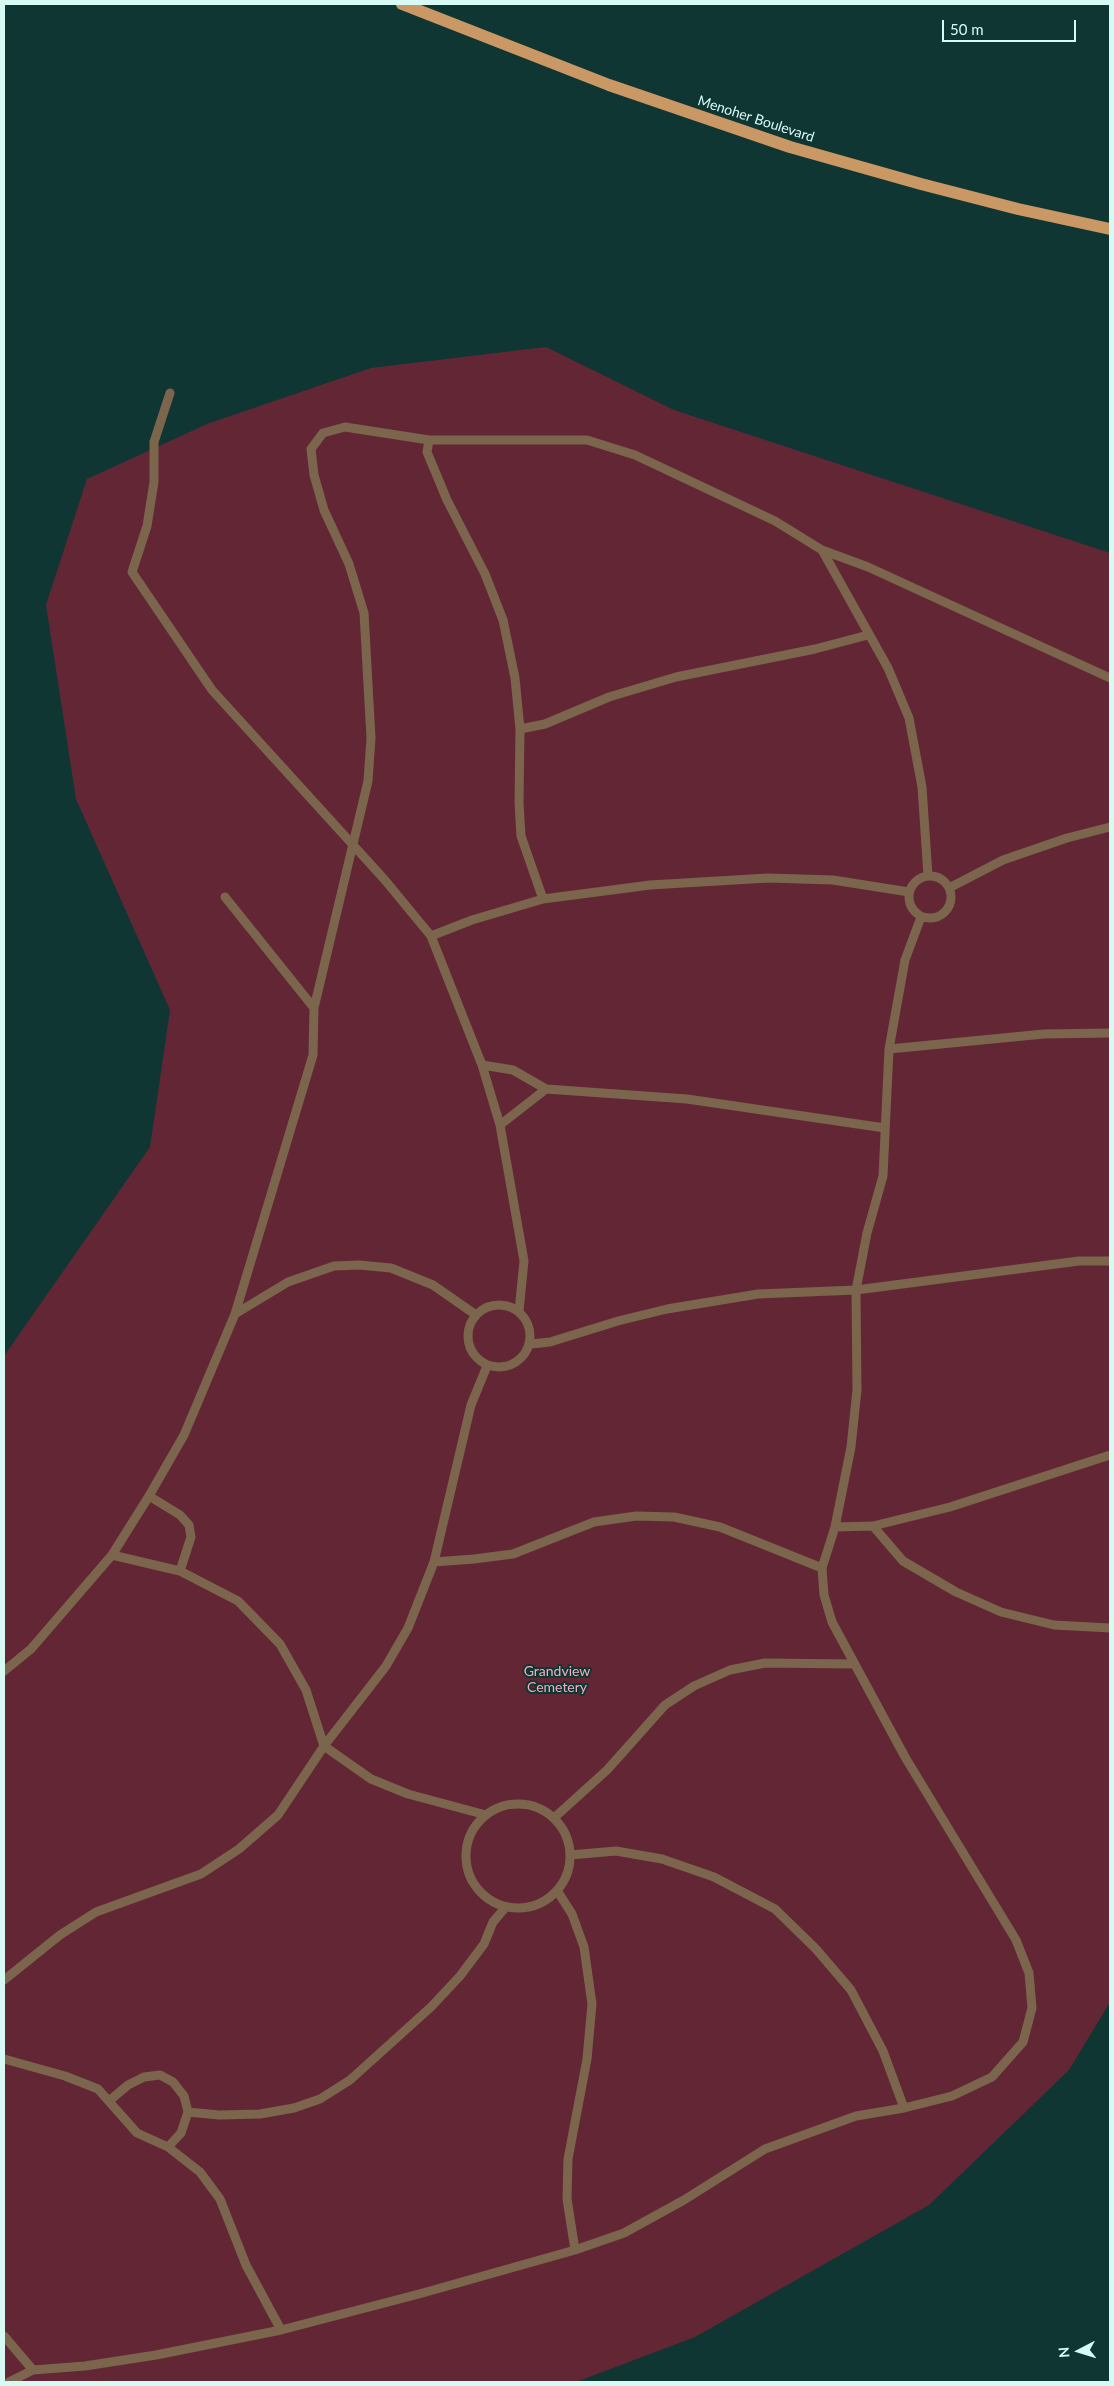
<!DOCTYPE html>
<style>
body{margin:0}
#map{position:relative;width:1114px;height:2386px;overflow:hidden;background:#103633;font-family:Lato,sans-serif}
canvas{display:block}
.frame{position:absolute;inset:0;border:5px solid #d7faf5;pointer-events:none}
.north{position:absolute;left:1054px;top:2326px;width:50px;height:50px;-webkit-text-stroke:4px #103633;paint-order:stroke;rotate:265deg;font-size:14px;font-weight:700;line-height:20px;text-align:center;color:#d7faf5}
.north::after{content:'';display:block;margin:auto;width:18px;height:22px;background:#d7faf5;clip-path:polygon(50% 0,100% 100%,50% 72%,0 100%)}
.scale{position:absolute;left:942px;top:20px;width:134px;height:22px;box-sizing:border-box;border:2px solid #d7faf5;border-top:0;padding-left:6px;font-size:15px;line-height:18px;white-space:nowrap;color:#d7faf5;-webkit-text-stroke:4px #103633;paint-order:stroke}
</style>
<div id="map">
<canvas width="1114" height="2386"></canvas>
<div class="frame"></div>
<div class="north">N</div>
<div class="scale">50 m</div>
</div>
<script>
const context = document.querySelector('canvas').getContext('2d');
context.lineJoin = 'round';
function paint(path, color) {
  context.fillStyle = color;
  context.fill(path, 'evenodd');
}
function toPath(rows) {
  const path = new Path2D();
  for (const r of rows) {
    if (r.length === 3) {
      path.moveTo(r[0] + r[2], r[1]);
      path.arc(r[0], r[1], r[2], 0, 2 * Math.PI);
      continue;
    }
    path.moveTo(r[0], r[1]);
    for (let i = 2; i < r.length; i += 2) path.lineTo(r[i], r[i + 1]);
  }
  return path;
}
function strokePath(path, color, width, dash) {
  context.strokeStyle = color;
  context.lineWidth = width;
  context.lineCap = dash ? 'butt' : 'round';
  context.setLineDash(dash || []);
  context.stroke(path);
}
function drawText(font, color, halo, rows, align = 'center') {
  context.font = font + ' Lato,sans-serif';
  context.lineWidth = 4;
  context.setLineDash([]);
  context.textBaseline = 'middle';
  context.strokeStyle = halo;
  context.fillStyle = color;
  for (const [text, x, y, turn = 0] of rows) {
    context.save();
    context.translate(x, y);
    context.rotate((+turn || 0) * Math.PI / 180);
    context.textAlign = isNaN(turn) ? turn : align;
    if (halo) context.strokeText(text, 0, 0);
    context.fillText(text, 0, 0);
    context.restore();
  }
}
const green = toPath([
 [546,347,674,410,1110,553,1110,2002,1069,2070,929,2205,695,2337,576,2382,4,2382,4,1356,150,1147,170,1010,76,799,46,605,87,479,207,424,371,368]
]);
const service = toPath([
 [170,393,154,442,154,482,147,526,132,572,212,690,384,879,431,936,482,1065,500,1125,524,1261,519,1311],
 [429,440,427,452,447,500,485,574,503,620,515,678,520,729,519,803,521,836,543,899],
 [822,550,888,668,909,718,922,787,928,876],
 [520,729,545,724,609,697,676,677,815,649,868,635],
 [930,897,21],
 [949,888,1003,860,1067,838,1110,827],
 [225,897,314,1008],
 [431,936,472,920,543,899,650,885,768,878,833,880,909,892],
 [889,1049,1044,1034,1110,1033],
 [482,1065,513,1070,546,1089,687,1099,885,1128],
 [500,1125,546,1089],
 [499,1336,31],
 [235,1314,288,1282,334,1266,359,1265,391,1268,433,1285,476,1315],
 [531,1344,550,1342,618,1321,667,1309,758,1294,856,1290,1079,1261,1110,1261],
 [149,1496,180,1515,189,1525,191,1537,180,1571],
 [873,1526,903,1561,956,1592,1001,1612,1054,1625,1110,1628],
 [835,1527,873,1526,950,1507,1110,1455],
 [112,1555,180,1571,238,1601,280,1644,306,1690,324,1746,371,1779,408,1794,486,1815],
 [434,1562,474,1559,513,1554,594,1522,636,1516,674,1517,720,1527,822,1568],
 [4,1671,31,1649,112,1555,149,1496,184,1435,235,1314,313,1055,314,1008,368,781,371,738,364,613,349,564,324,510,314,475,311,449,323,433,345,427,429,440,587,440,635,455,775,521,822,550,868,567,1110,678],
 [518,1856,52],
 [555,1817,607,1770,665,1705,694,1686,730,1670,765,1663,854,1664],
 [570,1855,616,1851,662,1859,714,1877,775,1909,816,1949,851,1990,883,2051,904,2108],
 [558,1892,572,1914,584,1947,592,2004,587,2059,568,2159,567,2199,575,2250],
 [4,1980,60,1935,96,1912,201,1874,239,1849,278,1815,324,1746,386,1666,408,1628,434,1562,471,1405,487,1366],
 [4,2059,65,2076,98,2089,137,2133,168,2147,200,2172,220,2199,246,2265,281,2330],
 [109,2101,128,2085,144,2077,160,2075,173,2082,184,2096,188,2112,181,2133,168,2147],
 [188,2112,219,2115,260,2114,294,2108,320,2099,350,2080,431,2007,460,1976,484,1944,493,1922,505,1908],
 [4,2336,33,2370],
 [9,2382,33,2370,85,2366,156,2355,281,2330,419,2294,575,2250,624,2233,684,2200,765,2149,856,2116,904,2108,952,2096,992,2077,1023,2042,1032,2008,1029,1973,1016,1940,905,1757,832,1622,824,1595,822,1568,835,1527,851,1447,857,1390,856,1290,867,1233,883,1176,889,1049,905,960,921,917]
]);
const primary = toPath([
 [402,4,609,85,790,147,921,184,1018,209,1110,229]
]);
const streetNames = [
 ["Menoher Boulevard",756,119,18]
];
const parkNames = [
 ["Grandview",557,1671],
 ["Cemetery",557,1687]
];
paint(green, '#632635');
strokePath(service, '#7c654d', 9);
strokePath(primary, '#c99865', 12);
drawText('14px', '#d7faf5', '#103633', streetNames);
drawText('14px', '#f2aebb', '#103633', parkNames);
</script>
